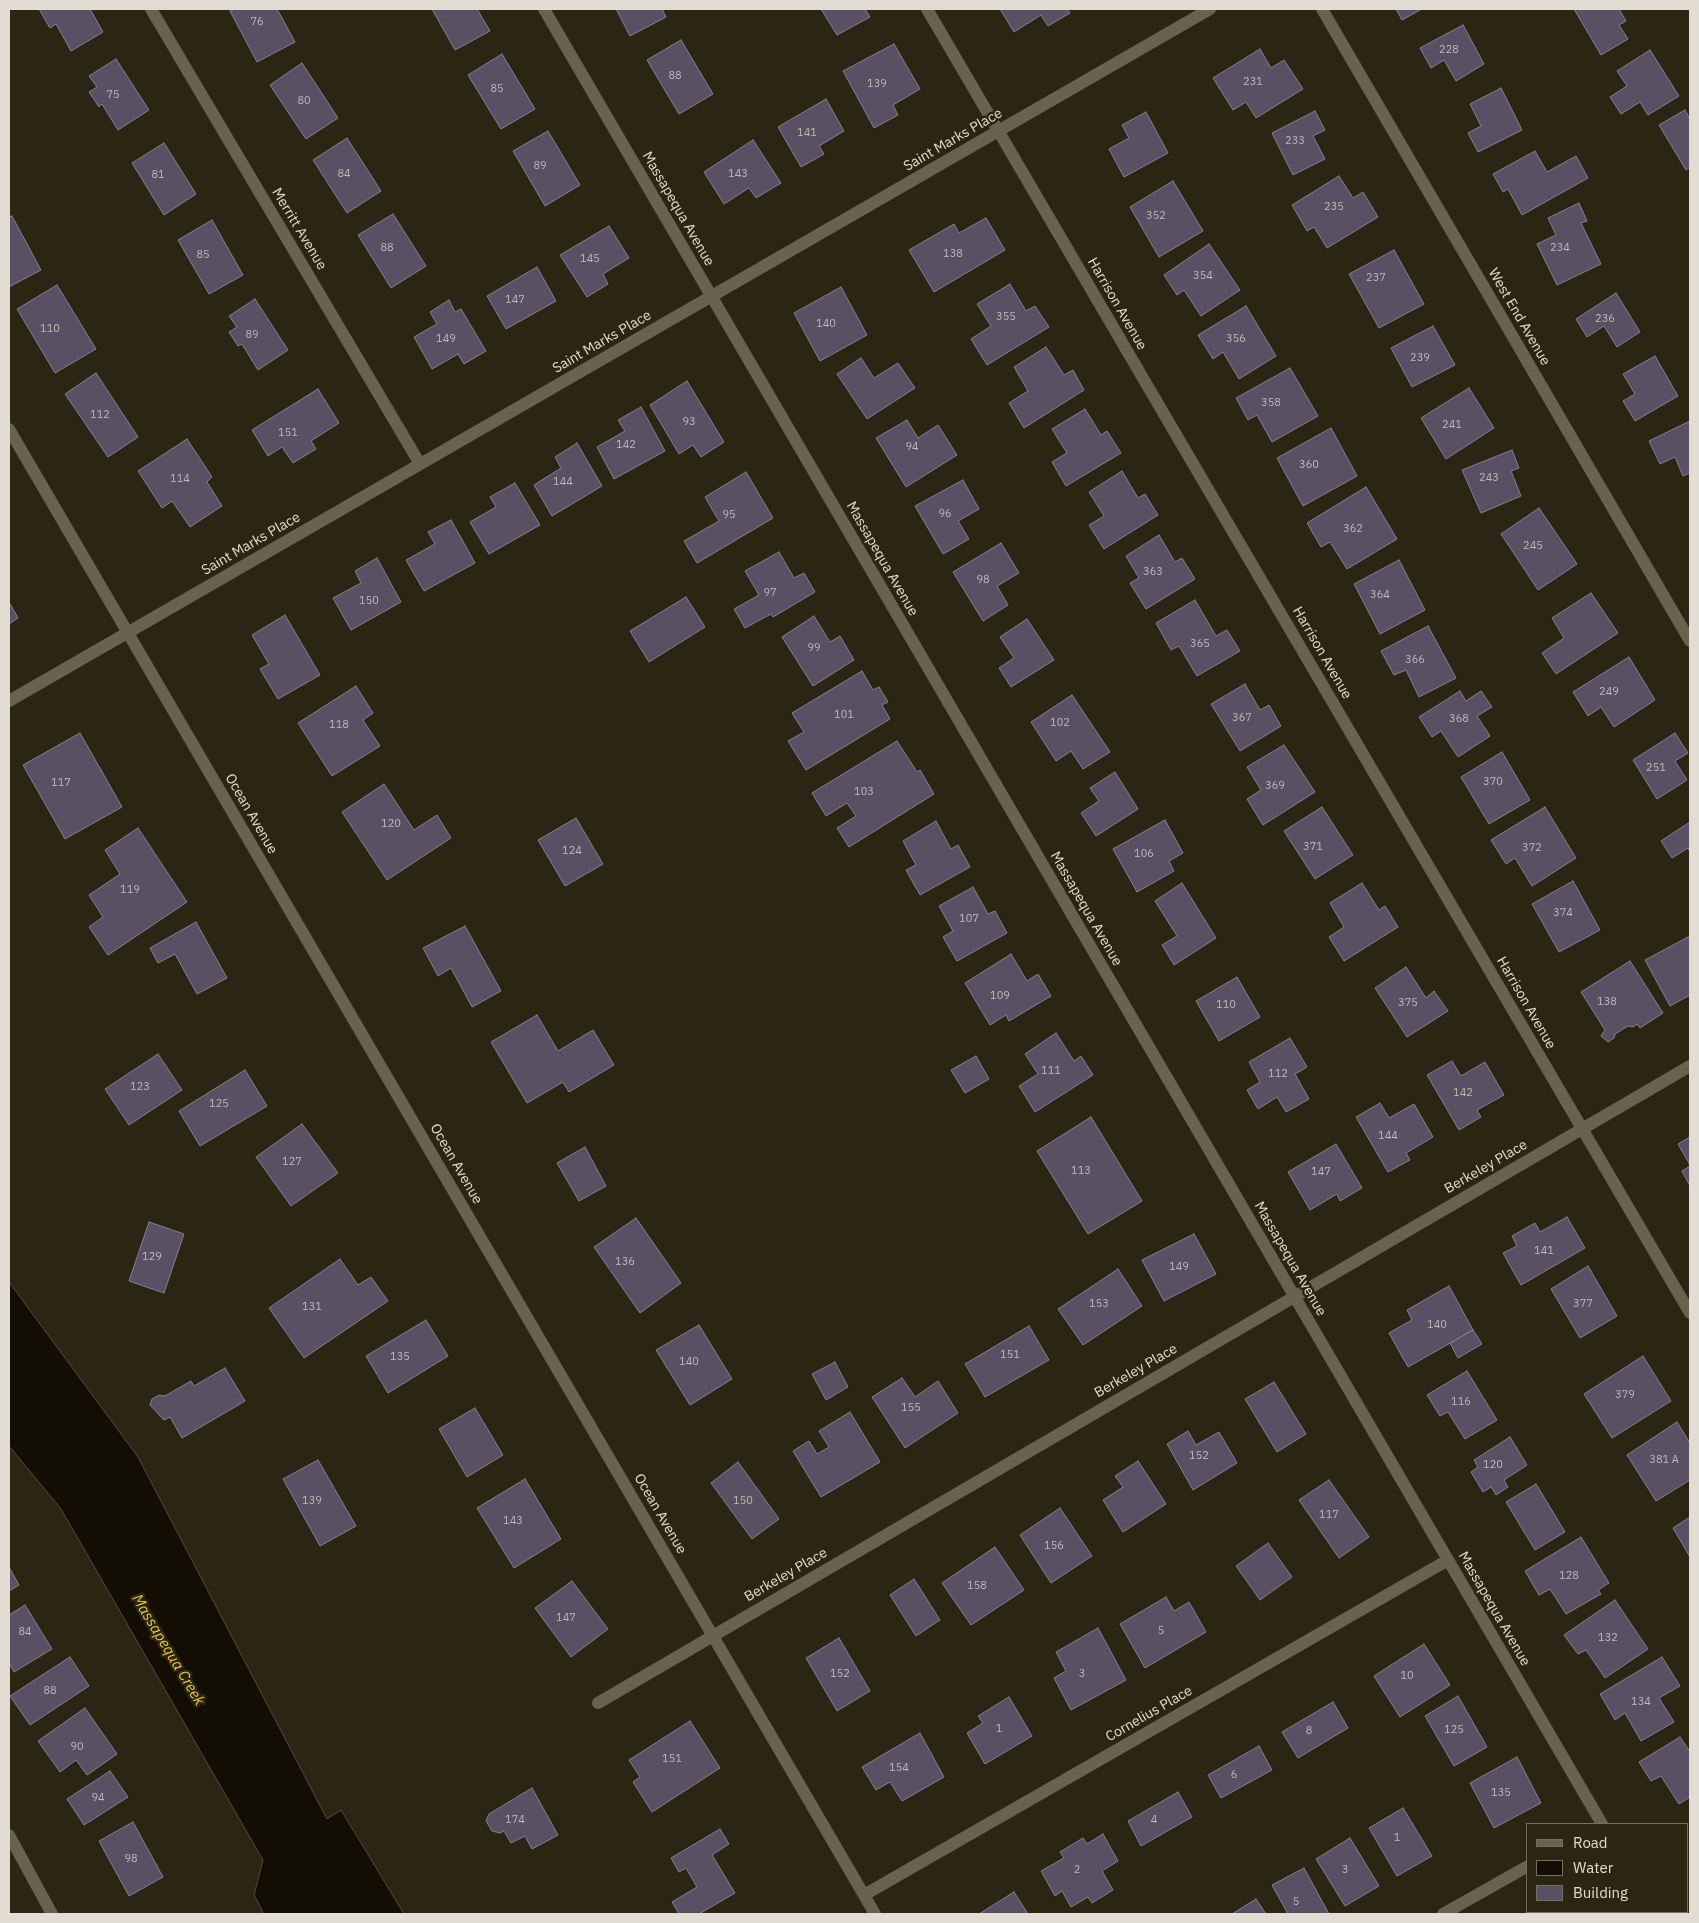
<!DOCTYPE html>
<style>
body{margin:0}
#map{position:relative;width:1699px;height:1923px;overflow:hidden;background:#2b2613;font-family:"IBM Plex Sans",sans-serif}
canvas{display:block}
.frame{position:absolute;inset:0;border:10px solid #e1ddd2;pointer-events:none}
.legend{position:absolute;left:1526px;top:1823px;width:162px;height:90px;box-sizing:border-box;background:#2b2613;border:1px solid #746f5f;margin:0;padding:6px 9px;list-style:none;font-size:15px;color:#e1ddd2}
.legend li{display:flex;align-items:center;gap:10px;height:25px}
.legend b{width:25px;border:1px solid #746f5f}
</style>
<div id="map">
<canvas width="1699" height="1923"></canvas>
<div class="frame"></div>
<ul class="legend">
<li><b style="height:6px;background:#68624e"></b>Road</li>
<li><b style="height:14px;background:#120e03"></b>Water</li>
<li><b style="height:14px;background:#585063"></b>Building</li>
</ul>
</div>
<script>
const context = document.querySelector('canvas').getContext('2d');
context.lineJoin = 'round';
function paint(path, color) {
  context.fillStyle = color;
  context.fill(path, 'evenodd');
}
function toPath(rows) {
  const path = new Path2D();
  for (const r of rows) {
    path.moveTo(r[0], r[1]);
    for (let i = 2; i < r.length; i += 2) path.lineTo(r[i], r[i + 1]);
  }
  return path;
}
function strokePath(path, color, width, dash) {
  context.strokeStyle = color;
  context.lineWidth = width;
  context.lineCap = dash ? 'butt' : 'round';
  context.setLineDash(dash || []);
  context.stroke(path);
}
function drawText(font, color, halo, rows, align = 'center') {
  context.font = font + ' "IBM Plex Sans",sans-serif';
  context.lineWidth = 5;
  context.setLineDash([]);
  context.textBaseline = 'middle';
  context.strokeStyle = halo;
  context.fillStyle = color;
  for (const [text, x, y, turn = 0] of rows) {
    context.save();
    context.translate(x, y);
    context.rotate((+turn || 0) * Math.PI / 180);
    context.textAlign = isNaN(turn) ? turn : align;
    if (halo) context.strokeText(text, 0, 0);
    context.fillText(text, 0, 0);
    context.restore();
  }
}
const water = toPath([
 [9,1282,138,1457,327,1819,341,1810,404,1914,264,1914,254,1895,263,1860,61,1509,9,1446,9,1282]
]);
const building = toPath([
 [39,9,90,9,103,32,71,51,56,24,50,28,39,9],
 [235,9,277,9,295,42,257,62,230,11,235,9],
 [432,9,477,9,490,31,455,50,432,9],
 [616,9,662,9,666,17,630,36,616,9],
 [821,9,865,9,870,17,837,35,821,9],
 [1000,9,1067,9,1070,13,1048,26,1041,15,1014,32,1000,9],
 [1396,9,1422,9,1402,20,1396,9],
 [1574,9,1619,9,1626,21,1619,25,1628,39,1601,55,1574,9],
 [1463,25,1484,64,1456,81,1444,60,1431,68,1420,48,1463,25],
 [681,40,713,94,679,114,647,60,681,40],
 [894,44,920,89,893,105,898,115,874,128,843,71,894,44],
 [1260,49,1271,68,1284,60,1303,89,1256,118,1246,102,1233,110,1213,78,1260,49],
 [1650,50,1679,96,1648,115,1640,102,1621,114,1610,97,1627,86,1617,71,1650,50],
 [502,54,535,109,501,129,468,75,502,54],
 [116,59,149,110,118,130,102,104,99,107,89,92,97,87,89,76,116,59],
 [302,63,338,118,306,139,270,85,302,63],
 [1501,88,1522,130,1478,152,1468,133,1481,126,1470,104,1501,88],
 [826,99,844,131,819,146,824,154,801,167,778,127,826,99],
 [1685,110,1690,119,1690,167,1686,170,1659,125,1685,110],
 [1315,111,1325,130,1313,136,1325,159,1293,175,1272,133,1315,111],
 [1146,112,1168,153,1124,177,1109,149,1129,138,1122,125,1146,112],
 [548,131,580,185,545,206,513,151,548,131],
 [347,138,381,191,347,213,313,160,347,138],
 [753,140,781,183,756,198,749,188,724,204,704,172,753,140],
 [164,143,196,194,164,215,132,163,164,143],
 [1535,151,1547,172,1576,156,1588,178,1522,215,1508,189,1503,192,1493,174,1535,151],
 [1339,176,1353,198,1363,192,1378,217,1327,248,1314,227,1307,231,1292,205,1339,176],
 [1173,181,1203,231,1159,257,1130,207,1173,181],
 [1579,203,1587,221,1581,223,1601,264,1557,285,1537,244,1556,235,1548,218,1579,203],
 [393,214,426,266,391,288,358,235,393,214],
 [12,216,41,270,9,287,9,217,12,216],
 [986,218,1005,250,934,292,909,250,954,224,959,233,986,218],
 [212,220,243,275,209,294,178,240,212,220],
 [609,226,629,258,603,274,608,284,587,297,560,255,609,226],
 [1209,244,1240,290,1201,316,1184,290,1177,295,1164,275,1209,244],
 [1394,250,1424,304,1379,328,1349,274,1394,250],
 [537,267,556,301,506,329,487,296,537,267],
 [1010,284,1026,311,1035,306,1049,327,987,365,971,339,991,326,977,304,1010,284],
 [57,285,96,349,55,373,17,309,57,285],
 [841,287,867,335,820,361,794,313,841,287],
 [1616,293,1640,332,1617,347,1604,326,1587,337,1576,319,1616,293],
 [255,299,288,350,258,370,242,344,238,346,229,332,237,327,229,316,255,299],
 [449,300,455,312,461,309,486,351,464,364,458,354,432,369,414,337,437,324,430,312,449,300],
 [1246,306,1276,356,1239,379,1223,352,1213,359,1198,335,1246,306],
 [1433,326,1455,365,1412,387,1391,348,1433,326],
 [1046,347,1064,375,1073,370,1084,390,1024,428,1009,403,1028,391,1014,367,1046,347],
 [1655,356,1678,396,1635,421,1623,401,1635,394,1623,374,1655,356],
 [861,358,874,378,898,363,915,388,867,419,837,374,861,358],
 [1290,368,1318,416,1272,442,1257,415,1248,420,1236,398,1290,368],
 [96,373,138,437,108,457,65,394,96,373],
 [687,381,724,442,701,457,693,445,679,454,650,405,687,381],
 [1469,388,1494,428,1446,459,1421,418,1469,388],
 [318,389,339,423,311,441,316,449,293,463,282,447,268,456,252,430,318,389],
 [641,407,665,451,614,479,597,447,625,431,618,420,641,407],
 [1085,409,1101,435,1107,431,1121,453,1066,486,1052,462,1067,453,1052,429,1085,409],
 [907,420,918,438,938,425,957,455,906,487,876,438,907,420],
 [1690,421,1690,473,1683,476,1675,457,1660,464,1649,441,1690,421],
 [1331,428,1357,476,1303,506,1277,458,1331,428],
 [187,439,212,477,207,482,222,506,190,527,172,501,162,508,138,471,187,439],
 [577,443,602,486,552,516,534,485,561,468,555,457,577,443],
 [1512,450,1519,468,1511,471,1521,496,1481,513,1462,470,1512,450],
 [1122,471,1138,498,1145,494,1158,515,1104,549,1089,525,1104,516,1089,492,1122,471],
 [746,472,773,518,697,563,684,541,719,521,705,497,746,472],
 [963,480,979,509,958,521,969,539,943,554,915,506,963,480],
 [515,483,540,525,489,554,470,522,496,507,490,497,515,483],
 [1366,487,1397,539,1347,569,1330,542,1321,547,1307,523,1366,487],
 [1539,508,1577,564,1538,590,1501,534,1539,508],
 [451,520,475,563,424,591,406,560,435,544,428,532,451,520],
 [1159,535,1175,562,1182,558,1195,579,1146,609,1130,583,1139,578,1126,556,1159,535],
 [1001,543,1019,573,997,586,1008,605,983,621,953,572,1001,543],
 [779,552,794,578,804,573,815,592,773,617,771,614,745,628,734,609,759,595,745,571,779,552],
 [377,558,401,602,351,630,333,598,361,583,355,571,377,558],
 [1399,560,1425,610,1380,634,1354,584,1399,560],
 [1591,593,1618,633,1556,674,1542,653,1564,638,1552,618,1591,593],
 [686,597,705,627,649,662,630,631,686,597],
 [1195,600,1216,636,1227,630,1240,651,1197,676,1179,646,1171,650,1156,623,1195,600],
 [9,602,18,618,9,624,9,602],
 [285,615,320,675,278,699,260,669,269,664,252,635,285,615],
 [814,616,830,642,840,636,854,660,813,686,782,637,814,616],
 [1027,619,1054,660,1011,687,999,668,1014,658,1000,637,1027,619],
 [1428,626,1456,678,1419,697,1406,670,1394,675,1381,651,1428,626],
 [1629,657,1655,700,1614,727,1601,707,1588,716,1573,692,1629,657],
 [862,671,873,690,879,687,888,702,882,705,890,719,806,770,788,741,804,732,792,713,862,671],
 [1245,684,1260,710,1269,705,1281,726,1240,751,1211,704,1245,684],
 [356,686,373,713,363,720,380,746,332,776,298,723,356,686],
 [1460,691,1466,701,1481,691,1492,707,1477,716,1490,736,1458,757,1441,731,1432,737,1419,717,1460,691],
 [1072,695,1110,752,1083,769,1071,751,1056,761,1031,722,1072,695],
 [80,733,122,807,65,839,23,765,80,733],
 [1675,733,1688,753,1675,761,1687,780,1657,799,1633,760,1675,733],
 [897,741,917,772,920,770,934,794,849,847,837,828,856,816,847,803,826,816,812,793,897,741],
 [1284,745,1315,792,1263,825,1247,799,1261,790,1247,767,1284,745],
 [1502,752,1530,800,1489,824,1461,777,1502,752],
 [1115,772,1138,809,1096,836,1081,813,1099,801,1090,788,1115,772],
 [384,784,414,830,437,815,451,838,387,880,342,812,384,784],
 [1322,807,1353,855,1315,879,1284,831,1322,807],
 [1545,807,1576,858,1532,886,1515,858,1506,864,1491,840,1545,807],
 [576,818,603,864,565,886,538,840,576,818],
 [1165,820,1183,853,1169,861,1174,871,1137,892,1113,849,1165,820],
 [936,821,951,849,958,845,970,867,920,895,906,870,916,865,903,841,936,821],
 [1690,822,1690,852,1688,848,1672,858,1661,841,1690,822],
 [138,828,187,902,108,955,89,927,103,917,89,895,120,874,105,850,138,828],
 [1573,881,1600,930,1559,952,1532,904,1573,881],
 [1182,883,1216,938,1174,965,1162,945,1177,936,1155,901,1182,883],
 [1362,883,1379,910,1385,906,1398,927,1344,961,1329,937,1344,927,1330,903,1362,883],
 [973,887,988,914,995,911,1007,933,957,961,943,937,953,931,939,906,973,887],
 [196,922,227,978,197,994,175,954,158,963,150,948,196,922],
 [465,926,501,991,472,1007,451,968,438,976,423,948,465,926],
 [1690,936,1690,995,1670,1006,1645,960,1690,936],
 [1011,954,1027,981,1038,974,1051,996,1009,1021,1006,1015,990,1025,965,983,1011,954],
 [1630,961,1663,1013,1640,1028,1637,1024,1633,1027,1628,1026,1615,1034,1614,1038,1608,1042,1601,1036,1605,1030,1581,992,1630,961],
 [1406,967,1426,998,1434,991,1448,1011,1407,1037,1375,988,1406,967],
 [1237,977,1260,1017,1219,1041,1196,1001,1237,977],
 [537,1015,558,1051,593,1030,614,1065,569,1092,563,1082,527,1103,491,1042,537,1015],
 [1056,1033,1074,1061,1081,1056,1093,1075,1035,1112,1019,1086,1038,1074,1025,1054,1056,1033],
 [1290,1038,1307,1067,1295,1074,1309,1099,1286,1112,1277,1097,1258,1109,1247,1090,1260,1082,1249,1062,1290,1038],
 [158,1054,182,1090,129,1125,105,1089,158,1054],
 [976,1056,989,1079,965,1093,951,1070,976,1056],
 [1452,1061,1461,1076,1485,1062,1504,1095,1477,1110,1481,1117,1459,1130,1427,1075,1452,1061],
 [245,1070,267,1106,200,1146,179,1111,245,1070],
 [1380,1103,1389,1118,1414,1104,1433,1137,1406,1153,1410,1160,1388,1172,1356,1117,1380,1103],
 [1091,1117,1142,1201,1088,1234,1037,1151,1091,1117],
 [302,1124,338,1173,291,1206,256,1157,302,1124],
 [1690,1137,1690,1165,1678,1144,1690,1137],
 [1336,1144,1362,1188,1340,1201,1337,1194,1310,1210,1288,1172,1336,1144],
 [585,1147,606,1186,579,1201,557,1163,585,1147],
 [1690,1166,1690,1186,1682,1171,1690,1166],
 [1567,1217,1585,1248,1521,1285,1503,1253,1517,1246,1512,1236,1535,1223,1540,1232,1567,1217],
 [636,1218,681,1283,640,1313,594,1247,636,1218],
 [149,1222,184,1234,164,1293,129,1281,149,1222],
 [1194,1234,1216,1274,1164,1301,1142,1260,1194,1234],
 [340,1259,358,1285,371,1277,388,1301,304,1358,269,1308,340,1259],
 [1588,1266,1617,1316,1580,1338,1551,1289,1588,1266],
 [1118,1269,1142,1306,1083,1345,1058,1309,1118,1269],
 [1449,1286,1473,1330,1408,1367,1389,1333,1412,1320,1407,1310,1449,1286],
 [426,1320,448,1356,388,1393,366,1356,426,1320],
 [699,1325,732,1379,690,1405,656,1350,699,1325],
 [1029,1326,1049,1360,985,1397,965,1364,1029,1326],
 [1473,1330,1482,1344,1458,1358,1450,1343,1473,1330],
 [1643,1356,1671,1401,1612,1438,1584,1394,1643,1356],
 [835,1362,848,1387,826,1400,812,1374,835,1362],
 [225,1368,245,1401,182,1438,170,1417,164,1420,150,1405,152,1399,159,1395,165,1396,191,1381,194,1386,225,1368],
 [1467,1371,1497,1420,1465,1439,1448,1412,1440,1416,1427,1395,1467,1371],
 [902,1378,915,1397,938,1381,958,1413,905,1448,872,1397,902,1378],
 [1274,1382,1306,1434,1277,1452,1245,1399,1274,1382],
 [475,1408,503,1455,467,1477,439,1429,475,1408],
 [850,1412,880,1462,821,1497,793,1451,809,1441,817,1454,829,1447,819,1431,850,1412],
 [1677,1422,1690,1443,1690,1480,1656,1501,1627,1455,1677,1422],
 [1188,1431,1196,1445,1219,1432,1237,1463,1193,1490,1167,1444,1188,1431],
 [1510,1437,1527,1465,1504,1480,1508,1487,1496,1495,1491,1487,1483,1492,1471,1472,1478,1467,1474,1460,1510,1437],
 [318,1460,356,1526,320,1546,283,1479,318,1460],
 [1138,1461,1166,1504,1123,1532,1103,1500,1123,1487,1115,1476,1138,1461],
 [738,1462,779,1519,752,1539,711,1483,738,1462],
 [525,1479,561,1539,514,1568,477,1508,525,1479],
 [1329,1480,1369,1537,1339,1558,1299,1500,1329,1480],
 [1536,1484,1565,1532,1535,1550,1506,1502,1536,1484],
 [1060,1508,1092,1556,1051,1583,1020,1535,1060,1508],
 [1690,1517,1690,1557,1673,1528,1690,1517],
 [1581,1537,1609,1583,1598,1590,1601,1594,1566,1614,1550,1589,1539,1595,1525,1571,1581,1537],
 [1268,1543,1292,1577,1260,1600,1236,1566,1268,1543],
 [995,1547,1024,1590,971,1625,942,1583,995,1547],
 [9,1567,19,1585,9,1591,9,1567],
 [914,1579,940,1620,916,1636,890,1595,914,1579],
 [572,1581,608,1629,571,1657,535,1608,572,1581],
 [1166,1597,1174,1611,1189,1602,1206,1632,1145,1668,1120,1624,1166,1597],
 [1615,1600,1648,1649,1605,1678,1586,1650,1578,1654,1564,1635,1615,1600],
 [25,1605,52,1649,14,1672,9,1663,9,1615,25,1605],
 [1098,1628,1126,1680,1071,1710,1054,1678,1066,1671,1056,1652,1098,1628],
 [839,1638,870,1691,837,1711,806,1658,839,1638],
 [1424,1644,1450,1685,1400,1717,1374,1676,1424,1644],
 [70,1657,89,1686,30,1725,10,1696,70,1657],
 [1662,1657,1680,1686,1659,1698,1674,1722,1641,1741,1625,1713,1615,1720,1600,1694,1662,1657],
 [1458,1696,1487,1747,1454,1766,1425,1716,1458,1696],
 [1009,1697,1032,1736,985,1764,967,1733,983,1723,978,1716,1009,1697],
 [1333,1702,1348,1728,1298,1758,1282,1732,1333,1702],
 [85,1708,117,1754,87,1775,76,1760,60,1772,38,1741,85,1708],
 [690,1721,720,1768,652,1812,633,1782,640,1777,629,1760,690,1721],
 [920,1733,944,1777,902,1801,890,1782,876,1790,862,1767,920,1733],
 [1680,1737,1690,1752,1690,1797,1679,1804,1661,1776,1651,1781,1639,1762,1680,1737],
 [1259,1746,1272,1770,1221,1798,1208,1775,1259,1746],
 [1517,1757,1541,1803,1494,1828,1470,1783,1517,1757],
 [110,1771,128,1797,84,1825,67,1799,110,1771],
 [532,1788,558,1835,532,1849,525,1836,511,1843,504,1831,500,1833,492,1831,486,1821,489,1814,532,1788],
 [1178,1792,1192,1817,1141,1846,1128,1821,1178,1792],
 [1403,1808,1432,1856,1397,1876,1369,1828,1403,1808],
 [133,1822,163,1877,129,1896,99,1841,133,1822],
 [720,1829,729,1844,712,1855,735,1893,699,1914,679,1914,672,1902,697,1887,686,1868,679,1872,671,1858,720,1829],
 [1103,1834,1118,1861,1102,1871,1113,1890,1092,1903,1088,1897,1071,1907,1062,1891,1055,1896,1041,1871,1064,1858,1060,1852,1083,1838,1087,1844,1103,1834],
 [1350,1838,1379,1886,1345,1906,1316,1859,1350,1838],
 [1304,1868,1329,1914,1288,1914,1272,1885,1304,1868],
 [1014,1892,1028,1914,979,1914,1014,1892],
 [1256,1899,1266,1914,1232,1914,1256,1899]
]);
const street = toPath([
 [151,9,420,464],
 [544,9,1602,1824],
 [927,9,1690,1313],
 [1322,9,1690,641],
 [9,429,875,1914],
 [9,701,1210,9],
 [598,1703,1690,1066],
 [9,1835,52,1914],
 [864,1895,1448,1560],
 [1653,1912,1655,1914],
 [1443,1914,1528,1866]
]);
const numberNames = [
 ["76",257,22],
 ["228",1449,50],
 ["88",675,76],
 ["231",1253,82],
 ["139",877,84],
 ["85",497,89],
 ["75",113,95],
 ["80",304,101],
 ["141",807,133],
 ["233",1295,141],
 ["89",540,166],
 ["84",344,174],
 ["143",738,174],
 ["81",158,175],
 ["235",1334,207],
 ["352",1156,216],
 ["88",387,248],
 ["234",1560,248],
 ["138",953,254],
 ["85",203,255],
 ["145",590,259],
 ["354",1203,276],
 ["237",1376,278],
 ["147",515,300],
 ["355",1006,317],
 ["236",1605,319],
 ["140",826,324],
 ["110",50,329],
 ["89",252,335],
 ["149",446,339],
 ["356",1236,339],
 ["239",1420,358],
 ["358",1271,403],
 ["112",100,415],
 ["93",689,422],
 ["241",1452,425],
 ["151",288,433],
 ["142",626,445],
 ["94",912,447],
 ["360",1309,465],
 ["243",1489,478],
 ["114",180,479],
 ["144",563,482],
 ["96",945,514],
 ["95",729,515],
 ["362",1353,529],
 ["245",1533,546],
 ["363",1153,572],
 ["98",983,580],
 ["97",770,593],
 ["364",1380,595],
 ["150",369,601],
 ["365",1200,644],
 ["99",814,648],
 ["366",1415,660],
 ["249",1609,692],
 ["101",844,715],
 ["367",1242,718],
 ["368",1459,719],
 ["102",1060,723],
 ["118",339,725],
 ["251",1656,768],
 ["370",1493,782],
 ["117",61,783],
 ["369",1275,786],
 ["103",864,792],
 ["120",391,824],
 ["371",1313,847],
 ["372",1532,848],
 ["124",572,851],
 ["106",1144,854],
 ["119",130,890],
 ["374",1563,913],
 ["107",969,919],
 ["109",1000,996],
 ["138",1607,1002],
 ["375",1408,1003],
 ["110",1226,1005],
 ["111",1051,1071],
 ["112",1278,1074],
 ["123",140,1087],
 ["142",1463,1093],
 ["125",219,1104],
 ["144",1388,1136],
 ["127",292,1162],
 ["113",1081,1171],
 ["147",1321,1172],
 ["141",1544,1251],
 ["129",152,1257],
 ["136",625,1262],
 ["149",1179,1267],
 ["153",1099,1304],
 ["377",1583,1304],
 ["131",312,1307],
 ["140",1437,1325],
 ["151",1010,1355],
 ["135",400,1357],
 ["140",689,1362],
 ["379",1625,1395],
 ["116",1461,1402],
 ["155",911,1408],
 ["152",1199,1456],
 ["381 A",1664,1460],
 ["120",1493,1465],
 ["139",312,1501],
 ["150",743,1501],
 ["117",1329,1515],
 ["143",513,1521],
 ["156",1054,1546],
 ["128",1569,1576],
 ["158",977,1586],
 ["147",566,1618],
 ["5",1161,1631],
 ["84",25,1632],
 ["132",1608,1638],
 ["152",840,1674],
 ["3",1082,1674],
 ["10",1407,1676],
 ["88",50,1691],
 ["134",1641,1702],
 ["1",999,1729],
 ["125",1454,1730],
 ["8",1309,1731],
 ["90",77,1747],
 ["151",672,1759],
 ["154",899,1768],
 ["6",1234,1775],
 ["135",1501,1793],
 ["94",98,1798],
 ["174",515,1820],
 ["4",1154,1820],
 ["1",1397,1838],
 ["98",131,1859],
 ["2",1077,1870],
 ["3",1345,1870],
 ["5",1296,1902]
];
const streetNames = [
 ["Saint Marks Place",953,140,-30],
 ["Massapequa Avenue",678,209,60],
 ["Merritt Avenue",299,229,59],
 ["Harrison Avenue",1117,304,60],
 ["West End Avenue",1519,317,60],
 ["Saint Marks Place",602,342,-30],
 ["Saint Marks Place",251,544,-30],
 ["Massapequa Avenue",882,559,60],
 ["Harrison Avenue",1322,653,60],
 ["Ocean Avenue",251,814,60],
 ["Massapequa Avenue",1086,909,60],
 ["Harrison Avenue",1526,1003,60],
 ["Ocean Avenue",456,1164,60],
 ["Berkeley Place",1486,1167,-30],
 ["Massapequa Avenue",1290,1259,60],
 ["Berkeley Place",1136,1371,-30],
 ["Ocean Avenue",660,1514,60],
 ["Berkeley Place",786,1575,-30],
 ["Massapequa Avenue",1494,1609,60],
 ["Cornelius Place",1149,1714,-30]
];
const waterNames = [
 ["Massapequa Creek",168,1650,59]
];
paint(water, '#120e03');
strokePath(water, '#504c41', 1);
paint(building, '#585063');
strokePath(building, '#877e92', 1);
strokePath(street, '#68624e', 12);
drawText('11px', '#bfbab6', null, numberNames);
drawText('14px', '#e1ddd2', '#2b2613', streetNames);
drawText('italic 15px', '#ebc73c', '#2b2613', waterNames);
</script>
